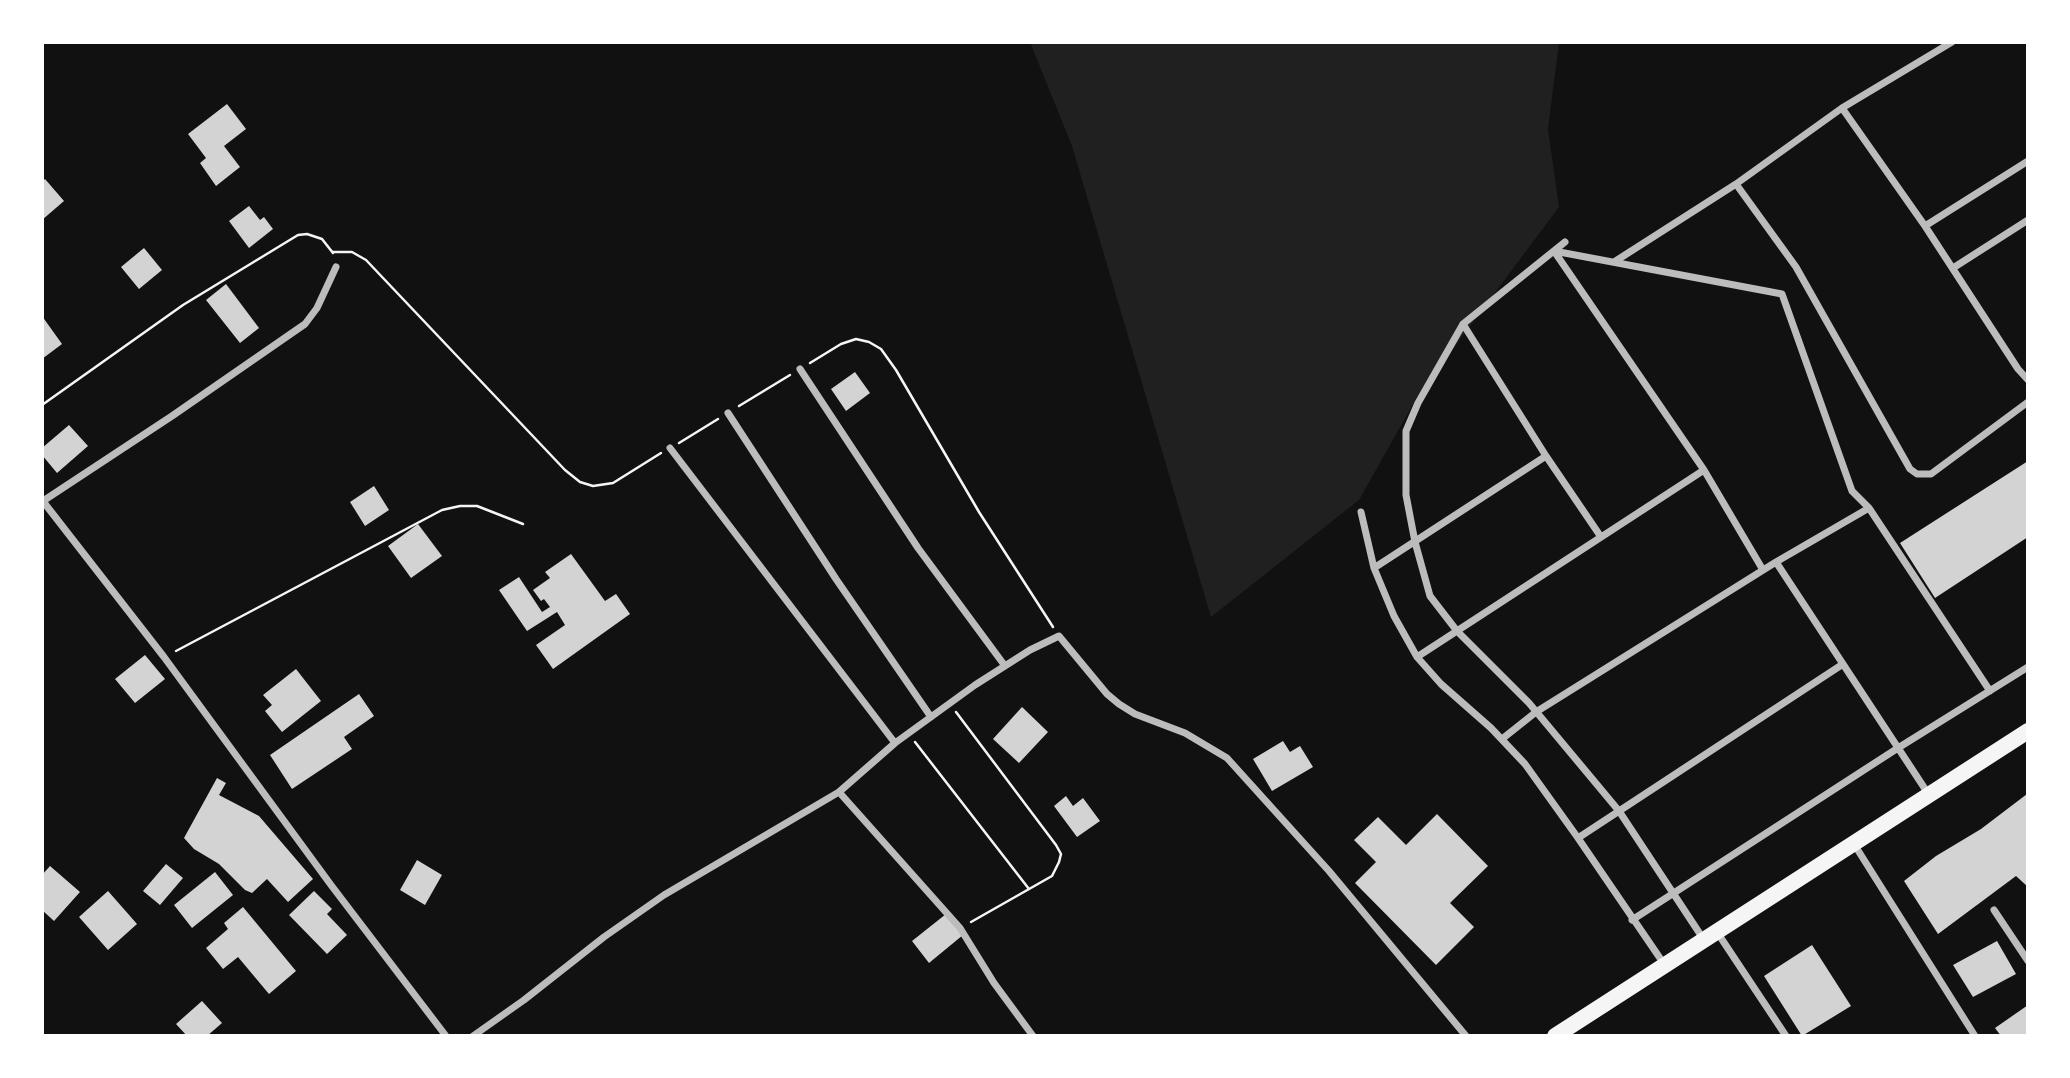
<!DOCTYPE html>
<style>
body{margin:0}
#map{position:relative;width:2070px;height:1078px;overflow:hidden;background:#111;font-family:"Golos Text",sans-serif}
canvas{display:block}
.frame{position:absolute;inset:0;border:44px solid #fff;pointer-events:none}
</style>
<div id="map">
<canvas width="2070" height="1078"></canvas>
<div class="frame"></div>
</div>
<script>
const context = document.querySelector('canvas').getContext('2d');
context.lineJoin = 'round';
function paint(path, color) {
  context.fillStyle = color;
  context.fill(path, 'evenodd');
}
function toPath(rows) {
  const path = new Path2D();
  for (const r of rows) {
    path.moveTo(r[0], r[1]);
    for (let i = 2; i < r.length; i += 2) path.lineTo(r[i], r[i + 1]);
  }
  return path;
}
function strokePath(path, color, width, dash) {
  context.strokeStyle = color;
  context.lineWidth = width;
  context.lineCap = dash ? 'butt' : 'round';
  context.setLineDash(dash || []);
  context.stroke(path);
}
const green = toPath([
 [1030,42,1559,42,1548,129,1559,207,1417,397,1359,500,1211,617,1072,146]
]);
const building = toPath([
 [227,104,246,129,224,146,240,167,216,186,200,163,206,158,188,134],
 [45,179,64,201,42,220,42,182],
 [249,206,260,220,264,217,273,229,249,248,229,221],
 [144,248,162,270,139,289,121,267],
 [226,284,259,328,240,343,206,300],
 [42,316,62,344,42,359],
 [855,372,870,393,846,411,831,389],
 [69,425,88,446,57,473,42,455,42,448],
 [2028,461,2028,537,1935,598,1900,543],
 [374,486,389,510,365,526,350,502],
 [418,524,442,556,411,578,388,546],
 [571,554,605,601,616,594,630,614,553,669,536,645,565,625,557,612,527,631,499,590,519,577,542,612,550,607,544,599,541,601,533,590,550,578,545,572],
 [145,655,165,679,135,703,115,679],
 [296,669,321,701,282,732,265,711,272,705,263,695],
 [359,694,374,716,344,737,352,749,292,789,270,755],
 [1022,707,1048,732,1019,763,993,739],
 [1283,741,1290,752,1300,746,1313,767,1272,791,1253,759],
 [217,778,226,783,219,795,259,816,313,879,288,902,267,879,252,893,245,890,219,864,194,849,184,838],
 [2027,794,2028,887,2016,876,1938,934,1904,881,1936,856,1981,829],
 [1066,796,1073,806,1083,798,1100,821,1077,837,1054,806],
 [1437,814,1488,866,1450,903,1474,927,1436,965,1355,883,1376,862,1354,840,1378,817,1406,845],
 [417,860,442,875,425,905,400,890],
 [166,864,183,878,160,905,143,891],
 [50,866,80,892,54,921,42,910,42,875],
 [215,872,233,895,192,928,174,905],
 [108,891,137,924,108,950,79,917],
 [314,891,332,909,327,914,347,935,327,954,289,915],
 [243,907,296,971,269,994,238,957,223,969,206,948,228,929,224,923],
 [946,914,963,935,929,963,912,941],
 [1997,941,2016,974,1973,997,1953,965],
 [1812,945,1851,1006,1802,1036,1764,976],
 [202,1001,222,1023,207,1036,187,1036,176,1024],
 [2028,1005,2028,1036,2001,1036,1995,1028]
]);
const path = toPath([
 [333,252,352,252,366,260,565,470,580,482,593,486,613,483,661,453],
 [810,363,841,344,856,339,869,342,881,349,896,370,979,512,1053,627],
 [42,405,183,305,298,235,307,234,322,239,333,253],
 [739,406,790,375],
 [679,443,718,419],
 [176,651,442,510,460,506,477,506,523,524],
 [956,712,1056,845,1061,854,1059,862,1052,876,971,922],
 [915,742,1029,889]
]);
const minor = toPath([
 [1952,42,1842,108,1925,226,2018,369,2028,380],
 [1736,184,1796,267,1910,469,1917,474,1931,474,2028,402],
 [1925,226,2028,161],
 [1565,242,1463,324,1418,403,1406,431,1406,495,1415,542,1430,596,1457,631,1529,703,1619,811,1704,940],
 [1554,251,1782,294,1852,491,1869,508,1990,691],
 [1554,251,1704,470,1763,570],
 [1614,262,1736,184,1842,108],
 [1953,268,2028,220],
 [1463,324,1546,456,1601,537],
 [800,369,918,548,1005,666],
 [728,413,836,579,931,717],
 [670,448,895,743],
 [42,500,164,657,331,885,446,1036],
 [43,501,172,416,305,324,317,308,336,267],
 [1361,512,1374,568,1394,616,1417,657,1441,684,1491,728,1525,764,1578,838,1664,964],
 [1776,562,1929,795],
 [1374,568,1546,456],
 [1417,657,1704,470],
 [1502,739,1536,712,1776,562,1869,508],
 [839,792,895,743,975,685,1030,650,1059,636,1107,694,1119,704,1135,714,1185,733,1227,758,1329,871,1466,1036],
 [1578,838,1843,664],
 [1854,844,1975,1036],
 [1994,910,2028,961],
 [1632,920,1898,748,2028,667],
 [1717,932,1786,1036],
 [473,1036,524,1000,604,937,664,895,839,792,960,928,994,983,1033,1036]
]);
const trunk = toPath([
 [1555,1036,2028,731]
]);
paint(green, '#202020');
paint(building, '#d3d3d3');
strokePath(path, '#f5f5f5', 2.5);
strokePath(minor, '#bcbcbc', 7);
strokePath(trunk, '#f5f5f5', 16);
</script>
